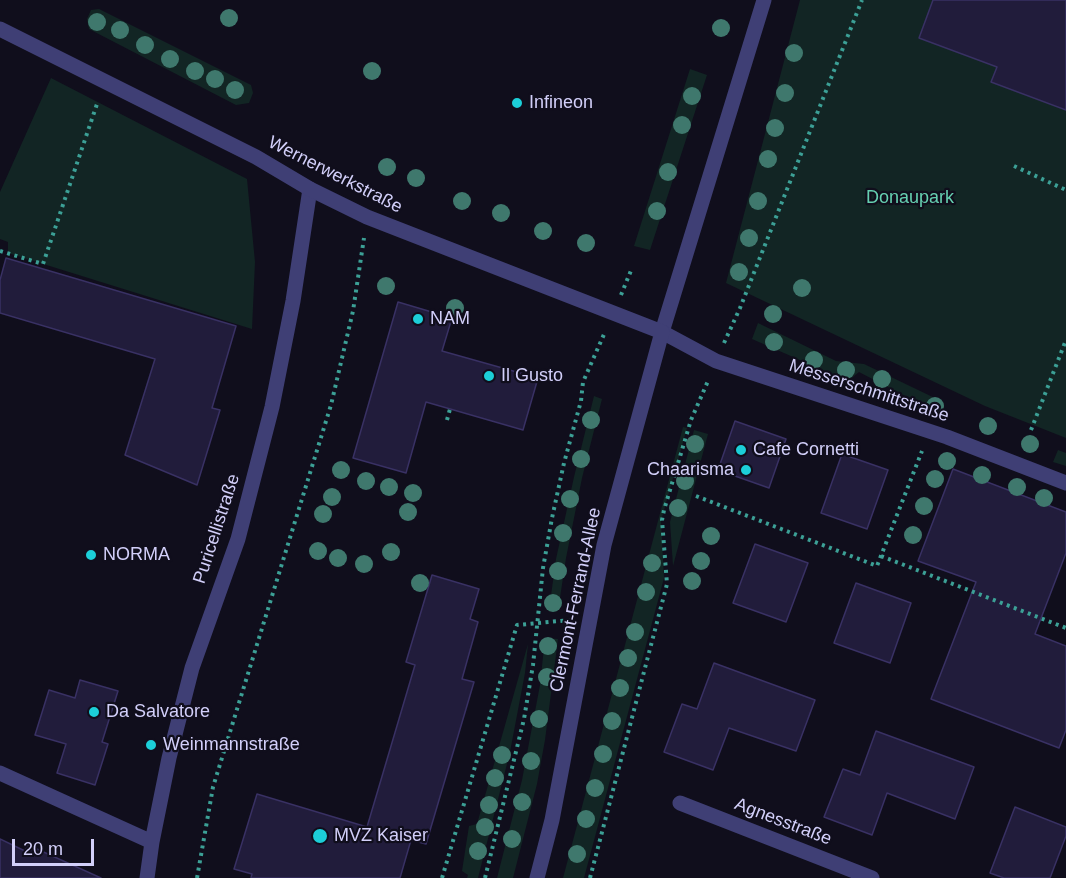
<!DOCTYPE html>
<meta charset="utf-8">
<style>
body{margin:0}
#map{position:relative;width:1066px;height:878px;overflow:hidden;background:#100e1c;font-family:Arial,sans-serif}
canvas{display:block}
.scale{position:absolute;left:12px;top:839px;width:82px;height:27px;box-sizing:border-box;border:3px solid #d2cff9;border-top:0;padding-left:8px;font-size:18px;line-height:21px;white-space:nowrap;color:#d2cff9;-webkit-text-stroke:4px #100e1c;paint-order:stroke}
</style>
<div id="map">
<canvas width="1066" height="878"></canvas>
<div class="scale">20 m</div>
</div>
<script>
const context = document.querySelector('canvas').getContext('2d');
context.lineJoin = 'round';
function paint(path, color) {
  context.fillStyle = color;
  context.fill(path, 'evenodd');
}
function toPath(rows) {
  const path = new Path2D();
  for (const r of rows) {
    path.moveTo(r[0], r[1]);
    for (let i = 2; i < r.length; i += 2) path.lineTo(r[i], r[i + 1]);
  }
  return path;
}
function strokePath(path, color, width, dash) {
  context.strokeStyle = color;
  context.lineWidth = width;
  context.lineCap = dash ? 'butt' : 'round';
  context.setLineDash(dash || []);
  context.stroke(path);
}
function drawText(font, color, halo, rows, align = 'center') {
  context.font = font + ' Arial,sans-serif';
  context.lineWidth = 4.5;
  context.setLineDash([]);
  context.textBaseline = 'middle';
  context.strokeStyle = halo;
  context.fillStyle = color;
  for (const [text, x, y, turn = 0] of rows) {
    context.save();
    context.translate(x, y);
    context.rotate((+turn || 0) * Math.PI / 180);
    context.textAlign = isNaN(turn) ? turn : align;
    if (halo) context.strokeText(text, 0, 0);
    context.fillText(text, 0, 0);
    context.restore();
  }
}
const green = toPath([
 [800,0,1066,0,1066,438,985,406,726,283],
 [99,9,251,85,253,93,249,103,236,105,89,29,87,19,91,10],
 [690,69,707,75,650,250,634,246],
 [51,78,247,179,255,262,252,329,8,253,8,242,0,239,0,192],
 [758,323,836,361,864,364,941,401,936,412,859,372,848,381,752,339],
 [594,396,602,399,582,478,566,558,558,611,549,610,556,559,574,477],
 [683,427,687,428,661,521,664,578,584,878,563,878],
 [694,430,708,434,673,566,670,522],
 [1058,450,1066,453,1066,466,1053,462],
 [545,638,558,639,545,740,537,784,513,878,497,878,522,780,540,685],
 [528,644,525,673,510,752,478,878,467,878,468,875,462,871,469,826,477,824]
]);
const building = toPath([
 [933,0,1066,0,1066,110,991,82,997,67,919,38,933,0],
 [6,258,236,326,212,408,220,410,197,485,125,455,155,359,0,313,0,280,6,258],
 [398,302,452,318,442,351,538,378,523,430,426,402,406,473,353,458,398,302],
 [735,421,786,439,769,488,718,470,735,421],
 [842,454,888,470,867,529,821,513,842,454],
 [953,469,1066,512,1066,553,1035,634,1066,646,1066,730,1059,748,931,699,976,582,918,561,953,469],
 [755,544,808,563,786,622,733,603,755,544],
 [432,575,479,589,470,619,478,622,462,679,474,682,426,844,411,840,400,878,251,878,252,874,234,869,257,794,367,827,415,665,406,662,432,575],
 [856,583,911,603,890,663,834,643,856,583],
 [714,663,815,700,796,751,729,728,713,770,664,752,682,704,697,709,714,663],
 [80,680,118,691,102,742,108,744,95,785,57,773,66,744,35,735,49,690,75,698,80,680],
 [876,731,974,767,955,819,887,793,872,835,824,817,843,769,860,775,876,731],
 [1015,807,1066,827,1066,836,1050,878,1004,878,990,873,1015,807],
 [0,839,25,851,28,845,101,878,0,878,0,839]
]);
const path = toPath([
 [1014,166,1066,190],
 [0,251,43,264,98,101],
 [621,295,632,268],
 [724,343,740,308,862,0],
 [447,420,450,409],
 [1031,430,1066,340],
 [696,496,877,566,922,451],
 [881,556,1066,628],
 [197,878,213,787,331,405,353,311,364,238],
 [442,878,517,625,570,620],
 [485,878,524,719,533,665,543,568,552,518,564,463,581,401,583,382,605,332],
 [590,878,667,584,662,520,664,510,691,420,708,381]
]);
const service = toPath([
 [662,332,764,0]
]);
const minor = toPath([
 [662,332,716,361,947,437,1066,483],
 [0,773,152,842],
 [680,803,872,878],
 [147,878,152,842,169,758,192,668,238,539,272,407,293,301,310,189]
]);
const tertiary = toPath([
 [0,29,256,157,310,189,367,217,662,332,604,545,552,820,537,878]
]);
const trees = [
 [229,18],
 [97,22],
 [721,28],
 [120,30],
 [145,45],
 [794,53],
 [170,59],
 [195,71],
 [372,71],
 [215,79],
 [235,90],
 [785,93],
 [692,96],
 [682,125],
 [775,128],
 [768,159],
 [387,167],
 [668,172],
 [416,178],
 [462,201],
 [758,201],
 [657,211],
 [501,213],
 [543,231],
 [749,238],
 [586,243],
 [739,272],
 [386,286],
 [802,288],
 [455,308],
 [773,314],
 [774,342],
 [814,360],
 [846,370],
 [882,379],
 [935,406],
 [591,420],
 [988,426],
 [695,444],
 [1030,444],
 [581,459],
 [947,461],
 [341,470],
 [982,475],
 [935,479],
 [366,481],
 [685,481],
 [389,487],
 [1017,487],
 [413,493],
 [332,497],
 [1044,498],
 [570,499],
 [924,506],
 [678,508],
 [408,512],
 [323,514],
 [563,533],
 [913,535],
 [711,536],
 [318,551],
 [391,552],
 [338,558],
 [701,561],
 [652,563],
 [364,564],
 [558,571],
 [692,581],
 [420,583],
 [646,592],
 [553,603],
 [635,632],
 [548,646],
 [628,658],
 [547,677],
 [620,688],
 [539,719],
 [612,721],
 [603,754],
 [502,755],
 [531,761],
 [495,778],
 [595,788],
 [522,802],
 [489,805],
 [586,819],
 [485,827],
 [512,839],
 [478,851],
 [577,854]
];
const markers = [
 [517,103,6,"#1cced8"],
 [418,319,6,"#1cced8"],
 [489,376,6,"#1cced8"],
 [741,450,6,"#1cced8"],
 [746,470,6,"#1cced8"],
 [91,555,6,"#1cced8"],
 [94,712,6,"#1cced8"],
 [151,745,6,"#1cced8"],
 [320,836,8,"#1cced8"]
];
const poiNames = [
 ["Infineon",529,103],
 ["NAM",430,319],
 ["Il Gusto",501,376],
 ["Cafe Cornetti",753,450],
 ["Chaarisma",734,470,"right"],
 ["NORMA",103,555],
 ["Da Salvatore",106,712],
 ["Weinmannstraße",163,745],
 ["MVZ Kaiser",334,836]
];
const streetNames = [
 ["Wernerwerkstraße",335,175,27],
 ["Messerschmittstraße",869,391,18],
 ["Puricellistraße",217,529,-72],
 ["Clermont-Ferrand-Allee",576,600,-78],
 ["Agnesstraße",783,822,21]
];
const parkNames = [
 ["Donaupark",910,198]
];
paint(green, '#122524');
paint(building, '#211c3b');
strokePath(building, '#393164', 1.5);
strokePath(path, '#3ca096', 4, [3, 4.5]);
strokePath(service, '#3f3f75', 15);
strokePath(minor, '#3f3f75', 15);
strokePath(tertiary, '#3f3f75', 15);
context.fillStyle = '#3f786d';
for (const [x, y] of trees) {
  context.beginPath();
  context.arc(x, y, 9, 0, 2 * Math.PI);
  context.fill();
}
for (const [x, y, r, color] of markers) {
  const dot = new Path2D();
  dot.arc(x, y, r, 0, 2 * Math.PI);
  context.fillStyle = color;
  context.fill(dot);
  strokePath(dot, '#100e1c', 2);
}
drawText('18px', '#d2cff9', '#100e1c', poiNames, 'left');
drawText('18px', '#d2cff9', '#100e1c', streetNames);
drawText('18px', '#65cfb0', '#100e1c', parkNames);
</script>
